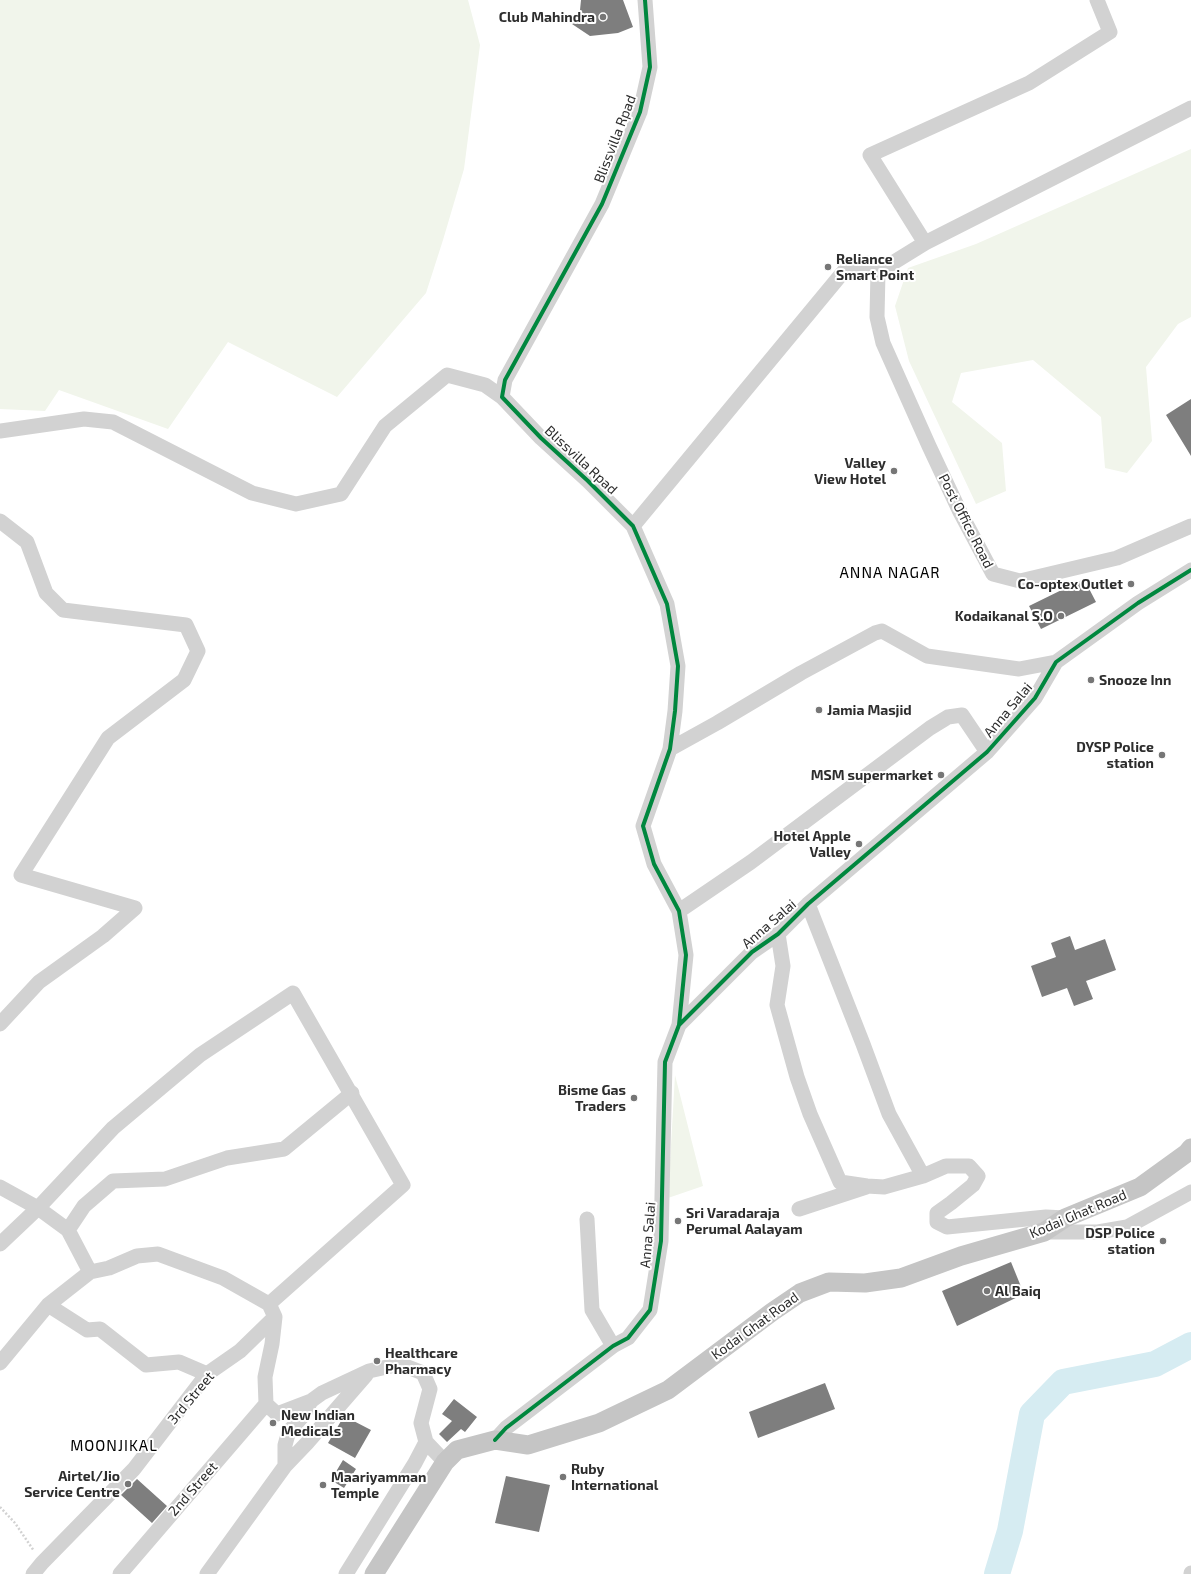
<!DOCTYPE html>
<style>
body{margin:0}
canvas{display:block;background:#fff}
</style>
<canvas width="1191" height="1574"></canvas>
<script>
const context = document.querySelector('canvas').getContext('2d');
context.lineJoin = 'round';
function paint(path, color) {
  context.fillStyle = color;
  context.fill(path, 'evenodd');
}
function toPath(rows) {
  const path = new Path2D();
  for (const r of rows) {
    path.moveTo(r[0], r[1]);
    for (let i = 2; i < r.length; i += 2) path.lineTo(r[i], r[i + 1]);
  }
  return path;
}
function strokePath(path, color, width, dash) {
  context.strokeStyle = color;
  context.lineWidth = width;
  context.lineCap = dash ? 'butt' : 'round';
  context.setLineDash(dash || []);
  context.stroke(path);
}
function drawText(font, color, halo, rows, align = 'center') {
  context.font = font + ' "Exo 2",sans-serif';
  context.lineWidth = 4;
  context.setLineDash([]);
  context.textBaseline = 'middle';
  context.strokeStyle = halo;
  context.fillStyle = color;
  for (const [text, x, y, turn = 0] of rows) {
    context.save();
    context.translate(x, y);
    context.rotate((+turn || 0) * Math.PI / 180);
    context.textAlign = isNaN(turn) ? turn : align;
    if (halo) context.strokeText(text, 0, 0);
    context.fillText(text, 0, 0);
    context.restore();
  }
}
const green = toPath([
 [0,0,468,0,480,45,464,169,443,240,426,293,337,397,228,342,168,429,59,390,45,411,0,409],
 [1191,149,1191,317,1178,324,1146,367,1152,441,1127,473,1105,468,1101,417,1033,360,961,373,952,402,1002,443,1006,491,976,504,909,361,895,306,908,268,976,244],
 [675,1075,703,1186,668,1198]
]);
const river = toPath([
 [997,1574,1010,1531,1032,1414,1063,1382,1155,1364,1191,1345]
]);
const building = toPath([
 [581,0,623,0,633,27,618,33,590,36,572,24,580,10],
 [1191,399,1191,456,1166,415],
 [1084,579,1096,602,1041,629,1029,606],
 [1070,936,1075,950,1105,939,1116,970,1086,981,1093,999,1074,1006,1067,988,1042,997,1031,966,1056,957,1051,943],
 [1011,1262,1024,1294,957,1326,942,1291],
 [825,1383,835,1409,758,1438,749,1412],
 [454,1399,477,1417,465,1432,461,1429,447,1442,439,1434,452,1421,442,1414],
 [344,1416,371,1430,355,1458,328,1443],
 [343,1460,356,1469,344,1488,331,1480],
 [506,1476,550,1485,539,1532,495,1523],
 [137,1479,167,1506,152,1523,121,1495]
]);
const path = toPath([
 [0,1507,15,1523,34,1551]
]);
const minor = toPath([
 [645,0,650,67,640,112,602,204,505,380,502,397,541,438,588,481,633,526,667,604,678,666,675,711,670,749,643,826,654,864,679,911,686,955,679,1025],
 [925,243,870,155,1029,83,1110,32,1097,0],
 [878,272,877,317,883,343,929,446,960,512,993,574,1020,581,1117,558,1191,526],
 [878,272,925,243,1191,108],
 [0,431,84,419,113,422,252,493,296,504,341,494,385,426,447,375,485,385,502,397],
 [0,521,27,542,46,593,63,610,186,625,198,651,184,680,108,738,21,875,135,908,103,936,39,982,0,1024],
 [633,526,849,265,868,263,878,272],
 [670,749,717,723,801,673,875,633,882,631,927,656,1019,669,1056,662],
 [808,904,863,1044,889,1114,923,1176],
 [679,911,751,862,930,728,948,717,962,715,987,752],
 [778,934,783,966,777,1005,797,1077,810,1114,840,1182,867,1186,884,1187,923,1176,946,1166,969,1166,978,1176,973,1185,951,1203,937,1213,937,1222,947,1227,1046,1217,1065,1218],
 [0,1187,38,1208,113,1128,200,1055,293,993,403,1185,269,1304],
 [799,1209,866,1187],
 [587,1219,592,1310,613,1346],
 [68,1230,84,1206,113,1181,165,1179,227,1158,284,1149,352,1093],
 [1044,1232,1098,1232,1127,1227,1191,1192],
 [0,1244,38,1208,68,1230,90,1272,109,1268,137,1256,158,1254,223,1278,269,1304,275,1317,272,1344,265,1377,266,1404,277,1414,311,1401,322,1393,369,1371,400,1364,423,1373,430,1389,421,1423,426,1442,445,1462],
 [48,1305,87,1330,100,1329,146,1365,179,1362,207,1374],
 [0,1363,48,1305,90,1272],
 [495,1440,506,1428,613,1346,628,1338,650,1310,661,1241,665,1062,679,1025,752,952,778,934,808,904,987,752,1035,698,1056,662,1138,603,1191,570],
 [285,1466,307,1443,366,1375],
 [33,1574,42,1563,134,1469,207,1374,240,1351,275,1317],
 [120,1574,266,1404],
 [207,1574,285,1466,285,1445,289,1431,303,1416,311,1401],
 [346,1574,415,1463,426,1442],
 [1191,1574,1191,1573]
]);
const major = toPath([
 [374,1574,445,1462,457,1450,495,1440,528,1445,599,1423,668,1390,772,1312,800,1293,829,1282,865,1283,901,1278,961,1256,1044,1232,1065,1218,1140,1187,1187,1153,1191,1148]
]);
const cycleway = toPath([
 [645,0,650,67,640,112,602,204,505,380,502,397,541,438,588,481,633,526,667,604,678,666,675,711,670,749,643,826,654,864,679,911,686,955,679,1025],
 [495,1440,506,1428,613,1346,628,1338,650,1310,661,1241,665,1062,679,1025,752,952,778,934,808,904,987,752,1035,698,1056,662,1138,603,1191,570]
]);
const markers = [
 [603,17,4,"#767676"],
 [828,267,4,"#767676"],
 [894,471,4,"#767676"],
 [1131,584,4,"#767676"],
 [1061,616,4,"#767676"],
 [1091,680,4,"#767676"],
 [819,710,4,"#767676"],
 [1162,755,4,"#767676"],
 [941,775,4,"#767676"],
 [859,844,4,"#767676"],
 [634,1098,4,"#767676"],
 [678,1221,4,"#767676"],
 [1163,1241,4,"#767676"],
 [987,1291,4,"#767676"],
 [377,1361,4,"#767676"],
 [273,1423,4,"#767676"],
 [563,1477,4,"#767676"],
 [128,1484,4,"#767676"],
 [323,1485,4,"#767676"]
];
const poiNames = [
 ["Club Mahindra",595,17],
 ["Reliance",836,259,"left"],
 ["Smart Point",836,275,"left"],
 ["Valley",886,463],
 ["View Hotel",886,479],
 ["Co-optex Outlet",1123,584],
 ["Kodaikanal S.O",1053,616],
 ["Snooze Inn",1099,680,"left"],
 ["Jamia Masjid",827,710,"left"],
 ["DYSP Police",1154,747],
 ["station",1154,763],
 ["MSM supermarket",933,775],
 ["Hotel Apple",851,836],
 ["Valley",851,852],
 ["Bisme Gas",626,1090],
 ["Traders",626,1106],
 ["Sri Varadaraja",686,1213,"left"],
 ["Perumal Aalayam",686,1229,"left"],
 ["DSP Police",1155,1233],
 ["station",1155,1249],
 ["Al Baiq",995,1291,"left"],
 ["Healthcare",385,1353,"left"],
 ["Pharmacy",385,1369,"left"],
 ["New Indian",281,1415,"left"],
 ["Medicals",281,1431,"left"],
 ["Ruby",571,1469,"left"],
 ["International",571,1485,"left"],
 ["Airtel/Jio",120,1476],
 ["Service Centre",120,1492],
 ["Maariyamman",331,1477,"left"],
 ["Temple",331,1493,"left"]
];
const streetNames = [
 ["Blissvilla Rpad",615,139,-69],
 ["Blissvilla Rpad",581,460,43],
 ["Post Office Road",966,521,63],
 ["Anna Salai",1008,710,-50],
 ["Anna Salai",769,924,-41],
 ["Kodai Ghat Road",1078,1214,-23],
 ["Anna Salai",648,1235,-85],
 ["Kodai Ghat Road",755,1326,-36],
 ["3rd Street",191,1398,-50],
 ["2nd Street",193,1489,-49]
];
const neighbourhoodNames = [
 ["ANNA NAGAR",890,573],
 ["MOONJIKAL",114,1446]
];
paint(green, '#f1f5eb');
strokePath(river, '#d6ecf2', 26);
paint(building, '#7e7e7e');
strokePath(path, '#d2d2d2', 2.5, [2, 2]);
strokePath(minor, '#d2d2d2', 15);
strokePath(major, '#c5c5c5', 19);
strokePath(cycleway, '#00873e', 4);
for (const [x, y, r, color] of markers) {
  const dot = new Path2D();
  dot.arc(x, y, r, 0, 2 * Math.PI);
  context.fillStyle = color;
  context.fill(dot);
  strokePath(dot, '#fff', 1.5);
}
drawText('bold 14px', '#2d2d2d', '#fff', poiNames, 'right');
drawText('14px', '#2d2d2d', '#fff', streetNames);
context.letterSpacing = '1px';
drawText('15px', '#000', '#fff', neighbourhoodNames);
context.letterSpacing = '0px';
</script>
